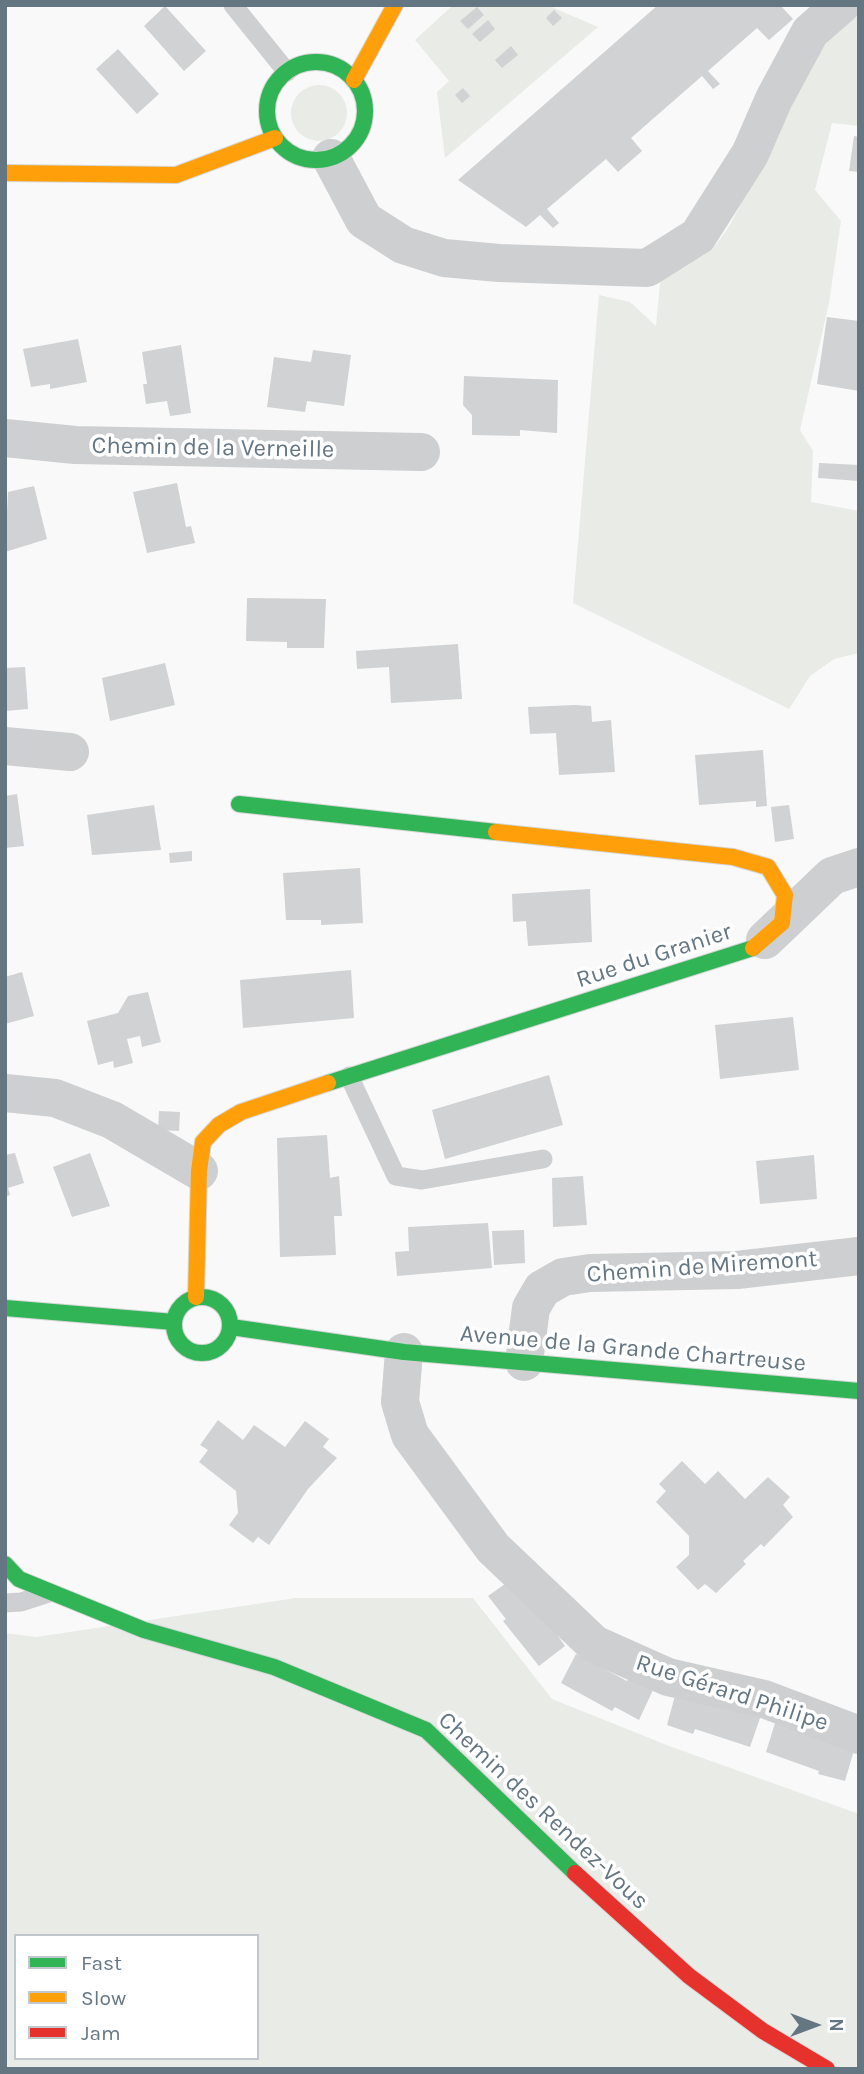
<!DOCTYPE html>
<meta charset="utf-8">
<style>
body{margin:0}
#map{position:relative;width:864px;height:2074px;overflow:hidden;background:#f9f9f9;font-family:Karla,sans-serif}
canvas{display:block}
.frame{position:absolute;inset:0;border:7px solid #657683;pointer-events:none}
.legend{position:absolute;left:14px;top:1934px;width:245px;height:126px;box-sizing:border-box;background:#fff;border:2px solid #c1c8cd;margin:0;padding:9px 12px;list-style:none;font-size:21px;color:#657683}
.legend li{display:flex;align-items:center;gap:14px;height:35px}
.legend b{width:35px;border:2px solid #c1c8cd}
.north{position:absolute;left:780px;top:1990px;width:70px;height:70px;-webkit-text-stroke:5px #fff;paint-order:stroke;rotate:90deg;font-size:19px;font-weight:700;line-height:28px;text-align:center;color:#657683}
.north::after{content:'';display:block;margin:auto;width:24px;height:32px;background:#657683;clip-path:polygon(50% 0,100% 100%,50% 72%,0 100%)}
</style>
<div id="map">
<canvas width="864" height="2074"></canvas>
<div class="frame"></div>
<ul class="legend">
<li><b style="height:9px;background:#30b455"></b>Fast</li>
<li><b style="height:9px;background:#ff9f0a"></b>Slow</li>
<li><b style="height:9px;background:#e5322d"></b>Jam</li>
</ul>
<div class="north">N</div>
</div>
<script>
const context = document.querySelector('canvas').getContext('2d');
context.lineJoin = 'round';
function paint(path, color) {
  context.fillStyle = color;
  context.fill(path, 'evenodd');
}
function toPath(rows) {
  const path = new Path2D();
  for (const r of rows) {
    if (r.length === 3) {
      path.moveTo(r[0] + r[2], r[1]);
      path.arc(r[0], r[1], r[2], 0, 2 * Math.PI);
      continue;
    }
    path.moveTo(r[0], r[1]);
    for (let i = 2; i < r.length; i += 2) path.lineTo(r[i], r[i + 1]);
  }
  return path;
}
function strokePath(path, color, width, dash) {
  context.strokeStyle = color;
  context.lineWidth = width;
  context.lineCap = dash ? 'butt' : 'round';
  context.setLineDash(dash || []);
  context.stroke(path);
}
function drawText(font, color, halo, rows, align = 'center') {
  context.font = font + ' Karla,sans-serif';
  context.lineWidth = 7;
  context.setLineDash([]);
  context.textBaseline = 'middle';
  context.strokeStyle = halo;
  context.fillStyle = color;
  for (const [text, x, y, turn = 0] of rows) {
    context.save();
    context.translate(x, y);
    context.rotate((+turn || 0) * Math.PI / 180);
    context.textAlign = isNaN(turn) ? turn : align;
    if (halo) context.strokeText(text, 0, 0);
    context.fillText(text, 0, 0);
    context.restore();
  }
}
const green = toPath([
 [453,5,547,5,598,27,445,158,437,92,449,81,415,40],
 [859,12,859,126,832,123,815,190,841,221,829,303,800,430,813,451,811,502,859,511,859,653,834,659,810,676,789,709,573,603,599,295,630,302,656,326,661,272,702,256,716,245,730,225,823,45],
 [319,113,28],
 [296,1598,473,1598,552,1699,669,1746,859,1814,859,2069,5,2069,5,1633,36,1637],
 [16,1936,257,1936,257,2058,16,2058]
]);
const building = toPath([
 [658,5,784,5,782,7,793,19,769,40,757,28,708,71,720,84,713,89,702,76,631,138,642,151,618,172,606,159,547,209,559,223,553,228,540,215,526,227,458,180],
 [165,6,206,51,184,71,144,26],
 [477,7,484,15,468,29,460,21],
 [554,10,562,18,553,26,546,18],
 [488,20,495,29,480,42,472,34],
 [511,46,518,55,502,68,495,60],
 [118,49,159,94,137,114,96,69],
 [463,88,470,96,462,103,455,95],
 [854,136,859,137,859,172,849,171],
 [827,317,859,321,859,391,817,384],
 [78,339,87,382,50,389,50,384,31,387,23,349],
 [181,345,191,413,170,416,167,401,146,404,143,384,147,384,142,352],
 [313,350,351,355,344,406,307,401,305,412,267,407,274,357,311,362],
 [464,376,558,380,557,433,520,430,520,436,472,435,472,415,463,405],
 [819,463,859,465,859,481,818,478],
 [177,483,186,527,191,526,195,543,147,553,133,492],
 [34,486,47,539,5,552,8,492],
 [247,598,326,599,324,648,287,648,287,642,246,641],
 [458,644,462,699,391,703,389,667,357,669,356,651],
 [165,663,175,705,110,721,102,678],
 [25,667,28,709,5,711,5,668],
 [575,705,591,706,592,722,611,720,615,772,559,775,556,733,530,734,528,707],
 [763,750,767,806,756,807,756,801,699,805,695,755],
 [17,794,24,846,5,848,5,796],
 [154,805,161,850,92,855,87,815],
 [789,805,794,839,775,842,771,807],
 [192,851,192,861,170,863,169,853],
 [360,868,363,923,321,925,321,920,286,920,283,873],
 [590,889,592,942,528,946,526,921,513,922,512,894],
 [351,970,354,1018,243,1028,240,980],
 [22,972,34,1016,5,1024,5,977],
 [148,992,161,1042,142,1047,140,1036,127,1039,133,1063,114,1068,113,1061,98,1065,87,1021,118,1013,128,996],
 [793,1017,799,1070,720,1079,715,1025],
 [549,1075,563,1125,445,1159,432,1110],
 [159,1111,180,1112,179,1131,158,1130],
 [327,1135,330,1178,339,1176,342,1216,334,1216,336,1255,280,1257,277,1138],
 [15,1153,24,1183,8,1188,10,1195,5,1197,5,1155],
 [90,1153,110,1206,72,1217,53,1167],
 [814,1155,817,1199,760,1204,756,1161],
 [583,1176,587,1225,553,1227,552,1178],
 [488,1223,492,1268,397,1276,395,1252,409,1251,408,1227],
 [524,1230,525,1263,494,1265,492,1231],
 [218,1420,243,1440,254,1425,285,1447,305,1421,329,1439,323,1447,337,1458,308,1489,269,1545,258,1537,253,1543,229,1525,238,1513,236,1491,199,1462,208,1450,200,1445],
 [682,1461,705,1484,718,1471,745,1499,768,1477,790,1497,783,1505,793,1517,764,1547,761,1544,743,1561,746,1564,716,1593,705,1584,698,1590,676,1567,689,1555,689,1536,656,1502,666,1491,659,1484],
 [516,1576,565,1646,539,1666,503,1621,506,1619,488,1596],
 [576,1654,627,1681,629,1677,653,1690,639,1720,615,1707,612,1711,561,1683],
 [676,1692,761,1715,750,1747,695,1729,693,1734,667,1725],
 [776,1720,854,1750,845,1781,818,1774,819,1771,766,1752]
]);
const lane = toPath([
 [233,5,287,72],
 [349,1076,396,1176,422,1180,543,1159],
 [5,1603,21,1602,49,1593]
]);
const street = toPath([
 [331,158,364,220,403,245,444,258,499,263,647,268,698,236,750,154,774,99,810,32,841,5],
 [5,438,75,445,421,452],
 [5,746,70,752],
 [765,940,832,876,859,867],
 [5,1093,55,1098,112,1120,199,1171],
 [404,1352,400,1402,410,1435,493,1548,594,1644,668,1677,764,1699,859,1735],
 [524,1362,531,1308,542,1289,563,1277,590,1273,737,1270,859,1256]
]);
const fast = toPath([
 [316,111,49],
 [239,804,496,832],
 [328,1083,753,948],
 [202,1325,28],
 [5,1308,174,1322],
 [231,1327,404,1352,859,1391],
 [5,1564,19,1579,144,1630,274,1667,426,1730,575,1873]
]);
const slow = toPath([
 [354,80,395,5],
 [5,173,176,175,275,138],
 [496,832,733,857,768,867,785,895,782,923,753,948],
 [196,1297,199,1171,203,1142,219,1125,241,1112,328,1083]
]);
const jam = toPath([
 [575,1873,689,1976,763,2031,827,2069]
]);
const streetNames = [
 ["Chemin de la Verneille",213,448,1],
 ["Rue du Granier",654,956,-18],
 ["Chemin de Miremont",702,1267,-4],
 ["Avenue de la Grande Chartreuse",633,1349,5],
 ["Rue Gérard Philipe",732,1693,18],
 ["Chemin des Rendez-Vous",543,1811,43]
];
paint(green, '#e8ebe6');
paint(building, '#d0d2d3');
strokePath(fast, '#d5d6d7', 18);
strokePath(slow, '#d5d6d7', 18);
strokePath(jam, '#d5d6d7', 18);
strokePath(lane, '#cecfd0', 19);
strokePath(street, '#cecfd0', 38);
strokePath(fast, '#30b455', 16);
strokePath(slow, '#ff9f0a', 16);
strokePath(jam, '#e5322d', 16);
drawText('24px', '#657683', '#fff', streetNames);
</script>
